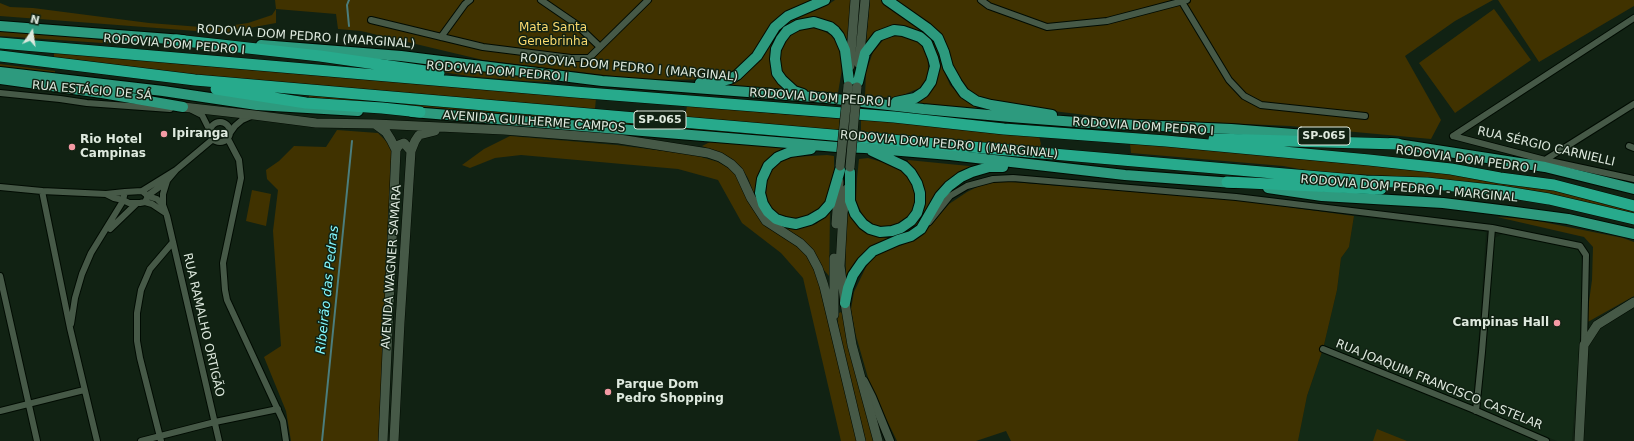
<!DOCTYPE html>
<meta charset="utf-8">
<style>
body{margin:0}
#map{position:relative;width:1634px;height:441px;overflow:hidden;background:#112213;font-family:"DejaVu Sans",sans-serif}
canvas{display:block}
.north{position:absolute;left:12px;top:12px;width:40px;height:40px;-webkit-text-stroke:3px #112213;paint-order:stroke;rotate:13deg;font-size:11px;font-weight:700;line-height:16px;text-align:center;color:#dee9de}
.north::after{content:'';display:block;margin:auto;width:14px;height:18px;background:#dee9de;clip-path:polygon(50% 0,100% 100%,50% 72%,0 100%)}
</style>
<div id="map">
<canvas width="1634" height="441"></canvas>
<div class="north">N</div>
</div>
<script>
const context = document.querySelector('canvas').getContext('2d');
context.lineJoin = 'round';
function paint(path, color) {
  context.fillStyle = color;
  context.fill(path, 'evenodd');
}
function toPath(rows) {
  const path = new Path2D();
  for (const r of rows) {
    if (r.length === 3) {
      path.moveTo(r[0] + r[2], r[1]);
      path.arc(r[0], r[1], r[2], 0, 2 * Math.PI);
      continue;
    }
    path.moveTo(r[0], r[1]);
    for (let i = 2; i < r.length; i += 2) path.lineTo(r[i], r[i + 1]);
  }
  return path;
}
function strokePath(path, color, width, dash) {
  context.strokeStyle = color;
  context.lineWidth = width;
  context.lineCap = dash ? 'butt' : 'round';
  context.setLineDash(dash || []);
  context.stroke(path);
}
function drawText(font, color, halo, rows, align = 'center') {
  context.font = font + ' "DejaVu Sans",sans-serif';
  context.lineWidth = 3;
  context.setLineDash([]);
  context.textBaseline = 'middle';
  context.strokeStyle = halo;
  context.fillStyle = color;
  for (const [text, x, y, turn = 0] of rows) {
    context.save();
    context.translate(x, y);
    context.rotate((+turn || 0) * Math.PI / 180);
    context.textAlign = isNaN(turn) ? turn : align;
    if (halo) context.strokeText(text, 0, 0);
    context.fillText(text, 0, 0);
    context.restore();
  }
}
const built = toPath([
 [1354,216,1486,232,1480,324,1472,409,1546,441,1298,441,1307,396,1323,349,1337,290,1341,258,1349,247],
 [1505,233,1579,250,1584,266,1580,338,1572,441,1557,441,1479,410,1494,238]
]);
const green = toPath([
 [275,0,825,0,771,25,759,52,730,79,645,80,483,60,361,31,338,29,336,14,276,9,276,23,222,33,0,16,0,3,10,7,33,8,149,23,214,28,248,23,272,15,276,9],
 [835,0,852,0,849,43,843,34,799,22,772,51,770,66,776,79,784,90,729,86,742,78,760,60,778,30,790,19,829,4],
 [870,0,881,0,899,14,916,25,932,39,941,54,943,69,950,85,963,98,979,109,914,103,937,61,914,31,874,35,866,42],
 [887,0,1493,0,1455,21,1405,56,1441,120,1431,139,1290,126,1110,118,980,102,960,88,940,43],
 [1498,0,1634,0,1634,6,1539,62],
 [1494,9,1531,60,1455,113,1419,63],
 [806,27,820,29,834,37,841,51,842,69,838,93,826,94,808,92,786,80,778,62,782,44,792,33],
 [0,29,39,32,117,42,117,44,0,36],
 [903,35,919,41,927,55,929,73,922,87,896,98,865,96,866,72,873,52,885,38],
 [54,52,596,98,595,109,205,76,54,57],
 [332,55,403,60,551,80,551,82,525,81,468,76],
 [0,64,55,71,55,74,0,68],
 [272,94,309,97,309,95,838,140,838,143],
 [687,106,840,119,839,130,685,117],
 [861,119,1039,136,1041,144,1039,148,861,132],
 [337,130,378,133,391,146,393,158,379,441,291,441,286,411,264,357,281,346,273,231,278,190,267,179,266,170,279,161,294,146,326,147],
 [510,136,617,145,695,155,718,162,734,171,782,234,807,255,823,290,857,441,841,441,803,278,781,253,742,223,718,180,678,169,521,155,495,158,470,168,462,165,484,149],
 [712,141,784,148,772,155,763,165,757,182,757,197,761,206,767,216,782,226,800,228,816,224,830,212,829,276,823,269,812,248,802,240,767,218,759,207,748,178,741,167,732,159,702,146],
 [1130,144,1236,151,1444,173,1561,191,1634,209,1634,215,1557,195,1429,178,1316,172,1283,166,1131,153],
 [827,155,834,156,834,170,824,207,809,219,788,220,771,212,766,194,767,177,777,163,792,157],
 [868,158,899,167,911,179,917,194,915,210,905,221,890,227,875,226,864,218,856,201,857,178,859,159],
 [908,160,979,167,958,175,920,227,866,254,853,266,846,276,845,241,848,208,859,226,901,231,924,201,923,185,917,172,907,163],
 [995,182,1012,182,1237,200,1354,216,1349,247,1341,258,1337,290,1323,349,1307,396,1298,441,1011,441,1006,431,976,441,897,441,871,388,856,336,851,309,854,292,866,267,874,257,888,249,902,245,923,234,949,204,967,192,983,184],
 [252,190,271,194,266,226,246,221],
 [1497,217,1528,219,1623,238,1634,242,1634,296,1586,323,1592,280,1593,247,1584,237],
 [841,312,843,314,876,441,864,441,840,340,837,314],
 [1377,429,1407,441,1373,441]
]);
const stream = toPath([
 [349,26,347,5,349,0],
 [322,441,352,141]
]);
const minor = toPath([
 [541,0,576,24,600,47],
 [981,0,989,6,1047,27,1107,21,1187,0],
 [1182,2,1229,80,1244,96,1261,105,1365,116],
 [371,20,483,47,571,58,589,58,648,0],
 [441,37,465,4,470,0],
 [0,93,60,99,87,103,170,109],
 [192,110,202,115,210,131],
 [220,132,10],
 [230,133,235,126,242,120,251,116],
 [1453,136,1634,18],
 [1453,136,1545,160,1634,179],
 [228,139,239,160,241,178,223,263,225,290,227,300,283,421,286,441],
 [1629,146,1634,148],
 [1545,160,1634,104],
 [176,170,213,139],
 [0,187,42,191,106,194],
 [42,191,70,328,97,441],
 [142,191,148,196,157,199,163,205,167,216,219,441],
 [147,196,165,183,176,170,142,191,125,192,123,200,129,203,140,203,145,202,148,196],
 [123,200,114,198,106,194,125,192],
 [145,202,152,204,164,212],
 [163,205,163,194,167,181],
 [929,222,950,196,967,186,993,179,1013,178,1236,197,1492,228,1580,246,1586,255,1584,345],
 [110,229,136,204],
 [0,276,37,441],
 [71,324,75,298,82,274,91,253,123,201],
 [1323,349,1472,409,1546,441],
 [0,411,84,390],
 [1476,411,1482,352,1492,228],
 [141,441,215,422,278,409],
 [161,441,140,358,137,341,137,313,141,290,150,269,173,242]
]);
const tertiary = toPath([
 [864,381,872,397,890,441]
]);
const secondary = toPath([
 [859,64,865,0],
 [850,66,855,0],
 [183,107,254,115,316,123,375,124,504,130,619,139,708,153,720,157,731,164,739,172,751,198,766,221,800,243,810,253,818,268,824,286,861,441],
 [375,124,386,132,391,140,396,150,383,441],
 [396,150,399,145,404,143,411,151],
 [847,189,843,213,840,266,845,303,852,345,878,441],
 [836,224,839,182],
 [834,258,834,315],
 [394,441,400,322,411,151,415,141,419,135,435,131],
 [1579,441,1584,345,1597,325,1634,302]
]);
const trunk = toPath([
 [887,0,927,28,938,38,944,52,948,67,957,83,964,93,976,101,991,105,1052,115],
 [0,26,183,40],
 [261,45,401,56,602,81,827,98,923,109,1010,117,1089,123,1231,129,1343,138],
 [0,72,163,91,257,105,358,111],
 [0,79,102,93,183,107],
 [858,82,865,53,878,36,894,30,903,31,920,37,927,43,933,58,935,66,931,82,924,92,915,98,896,102],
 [700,83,719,82,730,79,737,75,757,56,775,27,782,21,788,16,825,0],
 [803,94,794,91,782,80,777,73,775,59,776,49,781,39,787,31,798,25,814,22,830,27,835,31,839,36,845,50,849,81],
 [412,112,837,147,865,148,950,155,1125,175,1234,183],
 [1391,143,1545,167,1634,189],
 [811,149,790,152,778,157,768,166,762,179,760,193,763,204,768,212,776,219,785,222,796,224,810,220,822,213,830,204,840,170],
 [850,172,850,201,855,214,863,224,870,229,880,232,892,231,901,228,911,221,917,213,920,203,920,193,917,183,911,173,904,166,872,151],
 [1268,188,1322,196,1443,203,1508,211,1568,219,1634,234],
 [845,303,848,288,853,275,862,262,873,251,898,240,911,236,921,229,940,196,949,186,961,177,972,172,989,167,1003,167]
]);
const motorway = toPath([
 [176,40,320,56,439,73],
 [0,43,575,92,894,117,1004,129,1166,141,1369,160,1451,169,1500,178,1554,185,1634,206],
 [0,56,195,80,1366,181,1427,183,1500,191,1549,199,1634,219],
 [216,89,306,103,382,108,420,112],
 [1214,139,1398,144],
 [1227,182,1381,189]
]);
const secondaryBridge = toPath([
 [840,166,848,86],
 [850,167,857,87]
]);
const markers = [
 [164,134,4,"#f49aa4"],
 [72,147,4,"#f49aa4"],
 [1557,323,4,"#f49aa4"],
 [608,392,4,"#f49aa4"]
];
const shields = [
 [660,120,52],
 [1324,136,52]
];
const shieldNames = [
 ["SP-065",660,120],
 ["SP-065",1324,136]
];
const parkNames = [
 ["Mata Santa",553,28],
 ["Genebrinha",553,42]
];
const streetNames = [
 ["RODOVIA DOM PEDRO I (MARGINAL)",306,37,4],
 ["RODOVIA DOM PEDRO I",174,45,5],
 ["RODOVIA DOM PEDRO I (MARGINAL)",629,68,5],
 ["RODOVIA DOM PEDRO I",497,72,5],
 ["RUA ESTÁCIO DE SÁ",92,91,5],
 ["RODOVIA DOM PEDRO I",820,98,4],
 ["AVENIDA GUILHERME CAMPOS",534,122,4],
 ["RODOVIA DOM PEDRO I",1143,127,4],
 ["RODOVIA DOM PEDRO I (MARGINAL)",949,145,5],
 ["RUA SÉRGIO CARNIELLI",1546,147,13],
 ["RODOVIA DOM PEDRO I",1466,160,8],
 ["RODOVIA DOM PEDRO I - MARGINAL",1409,189,5],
 ["AVENIDA WAGNER SAMARA",392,267,-86],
 ["RUA RAMALHO ORTIGÃO",203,325,77],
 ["RUA JOAQUIM FRANCISCO CASTELAR",1439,385,22]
];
const poiNames = [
 ["Ipiranga",172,134],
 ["Rio Hotel",80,140],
 ["Campinas",80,154],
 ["Campinas Hall",1549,323,"right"],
 ["Parque Dom",616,385],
 ["Pedro Shopping",616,399]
];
const waterNames = [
 ["Ribeirão das Pedras",328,290,-84]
];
paint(built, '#132a16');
paint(green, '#403200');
strokePath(stream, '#4b7d7c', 2);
strokePath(minor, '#000b02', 8);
strokePath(tertiary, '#000b02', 10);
strokePath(secondary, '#000b02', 10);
strokePath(trunk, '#000b02', 12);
strokePath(motorway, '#000b02', 12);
strokePath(minor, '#465947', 6);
strokePath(tertiary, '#465947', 8);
strokePath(secondary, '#465947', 9);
strokePath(trunk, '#2d9a7e', 10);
strokePath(motorway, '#27aa8c', 11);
strokePath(secondaryBridge, '#000b02', 10, []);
strokePath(secondaryBridge, '#465947', 9);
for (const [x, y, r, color] of markers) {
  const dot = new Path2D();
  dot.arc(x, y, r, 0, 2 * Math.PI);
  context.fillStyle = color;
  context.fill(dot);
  strokePath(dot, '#112213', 1.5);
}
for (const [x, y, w] of shields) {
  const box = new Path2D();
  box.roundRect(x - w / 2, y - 9, w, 18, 3);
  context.fillStyle = '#112213';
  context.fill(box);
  strokePath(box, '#dee9de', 1);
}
drawText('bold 11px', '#dee9de', null, shieldNames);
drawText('12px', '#fbda6e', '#112213', parkNames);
drawText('12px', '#dee9de', '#112213', streetNames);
drawText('bold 12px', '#dee9de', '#112213', poiNames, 'left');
drawText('italic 13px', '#83f8fe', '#112213', waterNames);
</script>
